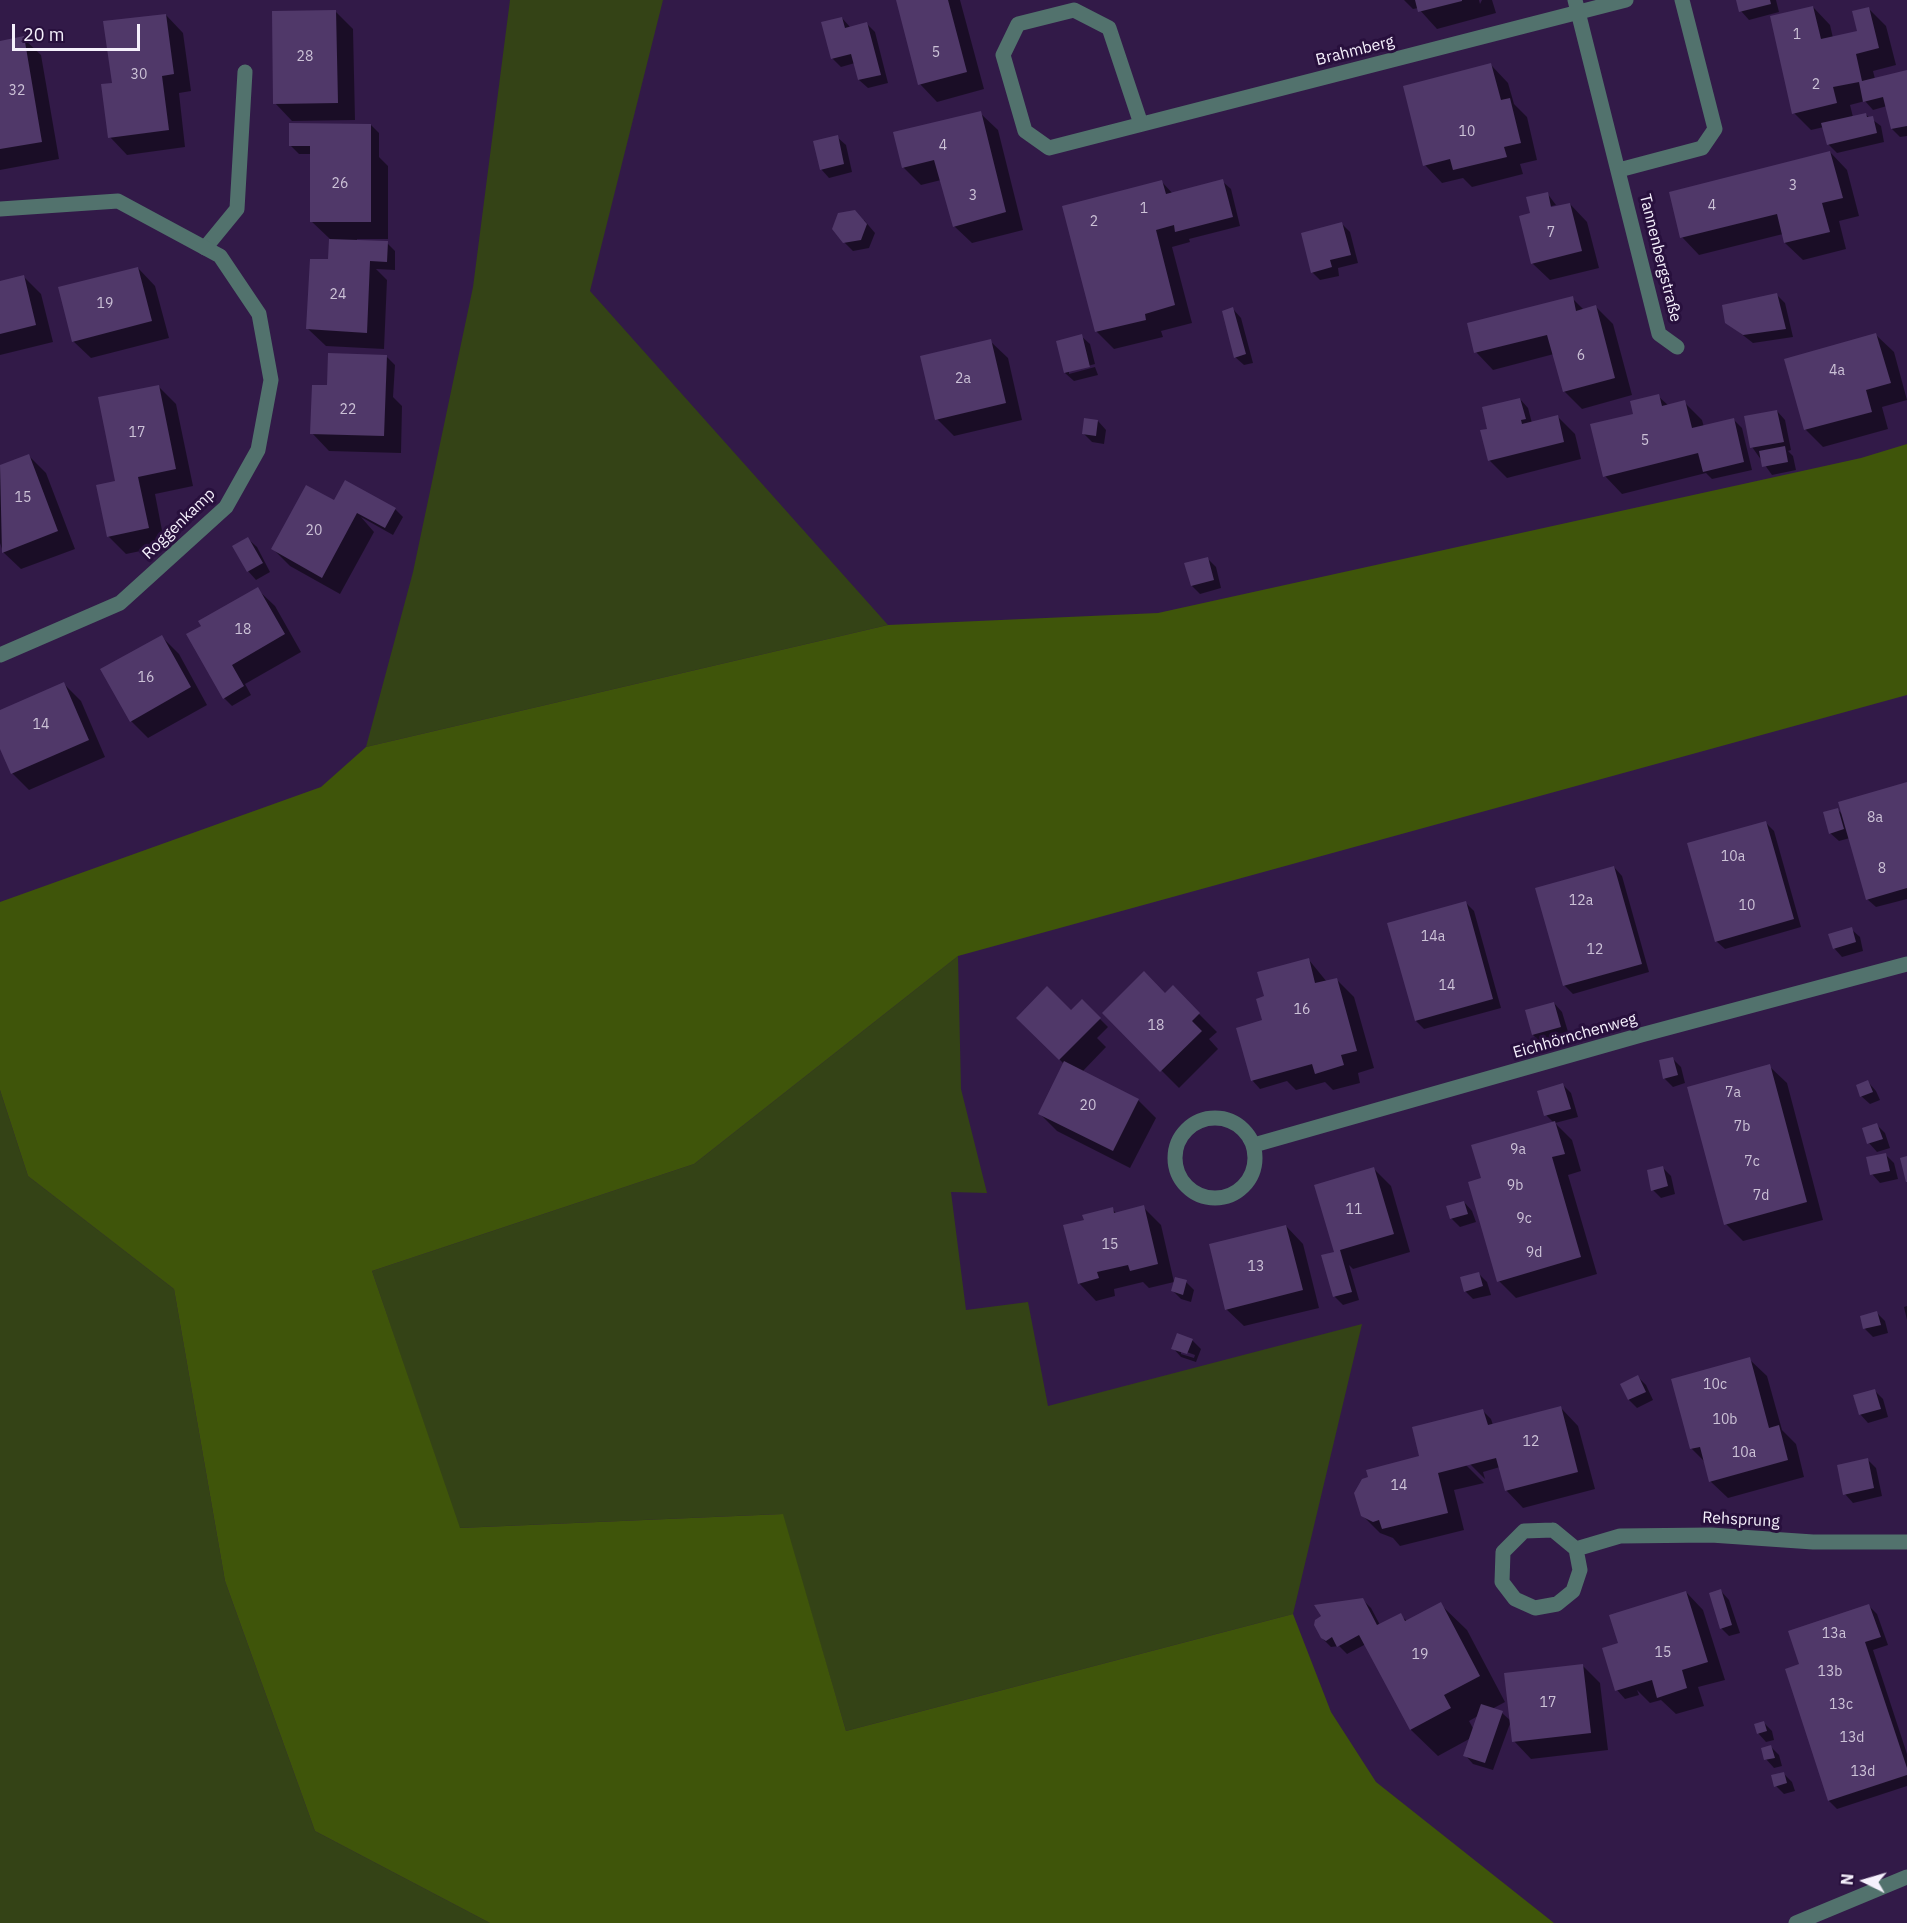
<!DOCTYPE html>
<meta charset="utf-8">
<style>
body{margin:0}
#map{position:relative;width:1907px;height:1923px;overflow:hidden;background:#321a48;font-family:"IBM Plex Sans",sans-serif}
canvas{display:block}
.north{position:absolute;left:1835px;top:1851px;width:60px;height:60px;-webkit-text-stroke:4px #28103d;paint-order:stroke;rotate:275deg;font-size:16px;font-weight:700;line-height:24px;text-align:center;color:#f5f0fc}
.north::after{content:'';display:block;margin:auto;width:21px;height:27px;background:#f5f0fc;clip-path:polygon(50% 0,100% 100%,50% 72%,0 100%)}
.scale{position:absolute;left:12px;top:24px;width:128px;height:27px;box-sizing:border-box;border:3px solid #f5f0fc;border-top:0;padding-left:8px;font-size:18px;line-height:21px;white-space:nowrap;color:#f5f0fc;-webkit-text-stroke:4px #28103d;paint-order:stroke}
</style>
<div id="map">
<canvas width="1907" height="1923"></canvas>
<div class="north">N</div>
<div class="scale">20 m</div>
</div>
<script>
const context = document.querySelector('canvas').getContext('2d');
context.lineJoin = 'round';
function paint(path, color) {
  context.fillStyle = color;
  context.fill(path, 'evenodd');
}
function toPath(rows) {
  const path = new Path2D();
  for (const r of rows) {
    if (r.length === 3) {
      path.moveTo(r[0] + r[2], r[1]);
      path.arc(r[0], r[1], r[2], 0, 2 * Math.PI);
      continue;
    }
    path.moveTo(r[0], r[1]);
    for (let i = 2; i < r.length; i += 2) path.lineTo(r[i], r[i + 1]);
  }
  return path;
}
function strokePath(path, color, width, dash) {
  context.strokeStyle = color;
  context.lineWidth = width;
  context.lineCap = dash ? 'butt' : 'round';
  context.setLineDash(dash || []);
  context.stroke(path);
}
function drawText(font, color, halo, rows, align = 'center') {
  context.font = font + ' "IBM Plex Sans",sans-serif';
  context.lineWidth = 6;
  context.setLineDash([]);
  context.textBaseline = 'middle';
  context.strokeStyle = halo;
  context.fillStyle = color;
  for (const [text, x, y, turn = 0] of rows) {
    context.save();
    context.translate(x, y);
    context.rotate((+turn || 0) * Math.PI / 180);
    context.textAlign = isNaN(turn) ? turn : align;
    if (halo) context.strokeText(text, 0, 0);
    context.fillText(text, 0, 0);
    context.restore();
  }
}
const green = toPath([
 [510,0,663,0,590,291,888,625,366,747,413,572,473,287],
 [958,956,961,1089,987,1193,951,1192,966,1310,1028,1302,1048,1406,1362,1324,1293,1614,846,1731,782,1514,459,1528,372,1271,694,1164],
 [0,1090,28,1176,174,1289,225,1581,315,1831,490,1923,0,1923]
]);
const forest = toPath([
 [1907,444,1907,695,958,956,694,1164,372,1271,460,1528,783,1514,846,1731,1293,1614,1331,1712,1376,1782,1554,1923,490,1923,315,1831,225,1581,174,1289,28,1176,0,1090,0,902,321,787,366,747,888,625,1158,613,1861,458]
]);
const shadow = toPath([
 [898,0,960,0,984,89,937,102,920,84],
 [1404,0,1479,0,1480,4,1482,0,1492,0,1496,13,1437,29,1418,8,1413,9],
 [1738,0,1776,0,1779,12,1749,20,1741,11],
 [1813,7,1830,25,1833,38,1858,32,1869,9,1886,26,1896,65,1873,71,1875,79,1907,72,1907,136,1900,137,1892,129,1887,106,1873,110,1865,101,1850,105,1853,117,1865,114,1881,126,1884,142,1837,153,1829,145,1824,127,1811,130,1794,113],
 [335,11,353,29,355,120,292,121,275,103],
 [166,15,183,33,191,91,179,93,185,147,127,155,110,137,113,84],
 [842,18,850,27,867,24,875,32,888,83,868,88,859,80,855,63,841,67,832,58],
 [23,38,41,55,59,159,0,170,0,42],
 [1491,65,1508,83,1514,104,1527,117,1537,160,1520,164,1523,174,1472,187,1463,178,1442,183,1425,165],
 [980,113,998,130,1023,230,972,243,954,226,941,180,921,185,904,168,895,133],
 [371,125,379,133,379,157,388,166,388,239,357,239,357,242,387,243,395,251,395,270,376,269,387,280,384,349,326,346,308,329,331,261,329,259,330,239,311,221,312,154,299,154,291,146],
 [837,137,846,145,852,172,829,178,821,169],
 [1830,152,1847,170,1859,216,1839,221,1846,249,1803,260,1785,243,1783,234,1699,255,1682,237],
 [1222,181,1231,189,1240,226,1189,239,1190,242,1172,247,1192,323,1161,331,1163,337,1114,349,1097,332,1064,207,1162,182,1173,194],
 [1547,193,1556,205,1535,210,1535,213,1570,204,1587,222,1599,268,1550,280,1532,263,1521,217,1533,214,1528,198],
 [864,220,875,233,869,248,853,251,844,242],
 [1342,224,1350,232,1358,263,1338,268,1339,276,1320,280,1312,272],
 [138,268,155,286,169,338,91,358,73,341],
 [23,276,41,294,53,342,0,355,0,282],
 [1776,294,1785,303,1793,337,1753,343,1726,322],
 [1572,298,1584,310,1595,306,1613,324,1632,395,1582,409,1564,391,1554,354,1493,370,1476,352],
 [1233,309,1241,318,1253,363,1244,365,1235,357],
 [1876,335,1894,352,1907,400,1882,407,1888,429,1823,447,1805,429],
 [1081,336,1090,344,1095,364,1069,371,1069,374,1095,367,1098,375,1074,381,1065,373],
 [990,341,1008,358,1022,420,954,436,937,419],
 [386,356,395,365,393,397,402,406,401,453,329,451,312,433],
 [159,387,176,404,193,486,155,494,165,546,126,554,108,536,117,482],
 [1658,396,1669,406,1684,402,1702,420,1704,427,1733,419,1742,428,1752,470,1712,479,1706,473,1622,494,1605,476,1635,415],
 [1520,399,1528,408,1532,423,1558,417,1575,434,1581,459,1507,478,1489,460],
 [1777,411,1785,420,1791,450,1788,451,1793,456,1796,470,1772,475,1752,447],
 [1098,421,1106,430,1104,444,1092,442,1084,434],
 [29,456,46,473,75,549,21,569,3,552,0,543,0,467],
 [340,505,395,509,403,517,393,535,361,517,374,532,340,594,290,566,273,549],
 [248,539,257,547,270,572,256,580,248,571],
 [1208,559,1216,567,1221,588,1200,594,1192,586],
 [257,589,275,606,301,652,245,684,251,695,232,706,224,698,188,635],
 [161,636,179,654,207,705,148,738,131,721],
 [64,684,81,701,105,757,29,790,12,773,0,745,0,711],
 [1907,784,1907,899,1876,907,1867,899,1850,838,1839,841,1830,833,1837,809,1844,816],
 [1766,823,1774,831,1801,927,1725,949,1716,941],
 [1614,867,1622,876,1649,972,1573,994,1564,985],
 [1466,903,1474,911,1501,1008,1424,1029,1416,1021],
 [1851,929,1860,937,1863,951,1842,957,1834,948],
 [1309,960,1327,982,1336,979,1354,997,1374,1068,1358,1073,1360,1083,1333,1090,1325,1082,1296,1090,1287,1081,1260,1089,1252,1080,1265,1025,1265,997],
 [1165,995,1190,1005,1217,1032,1209,1039,1218,1049,1179,1088,1104,1013],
 [1082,1001,1108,1027,1097,1038,1106,1047,1082,1072,1138,1100,1156,1118,1130,1168,1057,1131,1039,1113,1064,1064,1018,1018,1071,1012],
 [1554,1003,1562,1012,1569,1035,1541,1043,1533,1035],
 [1672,1058,1681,1067,1685,1083,1673,1087,1664,1078],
 [1769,1066,1787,1083,1823,1220,1743,1241,1726,1224],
 [1868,1082,1876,1091,1880,1100,1870,1104,1861,1096],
 [1563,1085,1571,1093,1578,1117,1555,1123,1572,1140,1581,1171,1568,1175,1597,1274,1516,1298,1499,1281,1482,1179,1554,1123,1546,1115],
 [1877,1125,1885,1133,1890,1148,1877,1152,1869,1143,1864,1129],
 [1885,1154,1894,1163,1898,1179,1880,1183,1872,1174],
 [1663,1168,1671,1176,1675,1194,1661,1198,1653,1190],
 [1374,1169,1391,1186,1410,1252,1353,1269,1349,1265,1359,1300,1343,1305,1335,1297,1323,1256,1336,1253],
 [1464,1202,1472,1211,1476,1222,1460,1227,1451,1218],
 [1143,1207,1161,1225,1174,1282,1149,1288,1143,1282,1114,1289,1115,1296,1096,1301,1079,1283,1086,1221,1112,1209,1117,1214],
 [1286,1226,1303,1244,1319,1308,1244,1326,1226,1309],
 [1478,1273,1487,1282,1491,1295,1473,1299,1465,1291],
 [1186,1282,1194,1290,1191,1302,1181,1299,1173,1291],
 [1907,1306,1907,1320,1904,1307],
 [1877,1313,1885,1321,1888,1333,1873,1337,1865,1329],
 [1192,1340,1201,1349,1196,1362,1181,1357,1173,1348],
 [1181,1350,1195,1355,1194,1358,1181,1354],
 [1749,1359,1767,1376,1782,1430,1796,1444,1804,1477,1728,1498,1710,1481,1706,1463,1691,1448],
 [1638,1377,1646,1385,1653,1400,1637,1408,1629,1400,1622,1384],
 [1875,1391,1883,1399,1888,1417,1868,1423,1860,1414],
 [1561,1408,1578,1426,1595,1489,1523,1508,1506,1490,1500,1467,1483,1472,1485,1479,1470,1464,1465,1464,1484,1483,1454,1490,1464,1530,1400,1546,1393,1538,1380,1533,1362,1515,1421,1457,1483,1411,1491,1419,1493,1425],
 [1867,1459,1876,1468,1882,1496,1853,1503,1845,1494],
 [1721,1591,1729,1600,1740,1633,1729,1636,1721,1628],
 [1686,1592,1703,1610,1725,1680,1698,1687,1704,1706,1676,1714,1661,1700,1650,1703,1637,1690,1639,1695,1625,1699,1617,1690,1620,1644],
 [1363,1600,1371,1608,1380,1625,1400,1615,1407,1621,1440,1604,1467,1630,1505,1702,1492,1709,1502,1713,1511,1721,1493,1770,1473,1764,1465,1755,1471,1738,1438,1756,1411,1730,1366,1644,1347,1654,1339,1646,1331,1647,1322,1638],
 [1478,1716,1474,1730,1469,1721],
 [1869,1606,1877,1614,1888,1645,1873,1650,1907,1754,1907,1786,1837,1809,1829,1801,1801,1665],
 [1583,1666,1600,1683,1608,1750,1531,1759,1514,1741],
 [1764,1723,1772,1731,1774,1740,1766,1742,1758,1733],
 [1771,1747,1779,1755,1782,1766,1774,1768,1766,1759],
 [1784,1774,1792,1782,1795,1791,1784,1794,1776,1786]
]);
const building = toPath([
 [896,0,948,0,967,72,918,85],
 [1415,0,1462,0,1462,1,1418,12],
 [1736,0,1770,0,1771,4,1739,12],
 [1813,6,1821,39,1857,31,1852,11,1869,7,1879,48,1856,54,1862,81,1907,70,1907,126,1891,129,1883,97,1863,102,1859,82,1833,87,1837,103,1792,114,1770,16],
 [336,10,338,103,273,104,272,11],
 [166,14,174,74,162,76,169,130,108,138,101,84,112,83,103,21],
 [842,17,845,28,867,22,881,75,858,80,851,54,831,59,821,22],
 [24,36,42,142,0,149,0,41],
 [1491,63,1501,100,1510,98,1521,143,1504,147,1507,157,1453,170,1450,159,1423,166,1403,86],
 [981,111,1006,212,953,227,934,160,902,168,893,132],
 [1866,113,1867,117,1873,116,1877,133,1827,145,1821,123],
 [289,123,371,124,371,222,310,222,310,146,289,146],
 [838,135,844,164,820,170,813,141],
 [1830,151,1843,198,1822,203,1830,232,1784,243,1777,214,1680,238,1669,192],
 [1223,179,1233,217,1175,232,1174,225,1156,230,1175,305,1145,314,1146,320,1095,332,1062,206,1162,180,1166,194],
 [1548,192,1551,207,1570,203,1582,251,1531,264,1519,216,1530,213,1526,197],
 [855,210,867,224,861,240,843,243,832,229,838,213],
 [1342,222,1351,255,1330,260,1332,267,1311,273,1301,233],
 [329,239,388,241,387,262,370,261,367,333,306,329,310,259,328,259],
 [138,267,152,321,72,342,58,287],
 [24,275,36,325,0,334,0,281],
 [1777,293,1786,329,1743,335,1725,323,1722,305],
 [1573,296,1576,311,1596,305,1615,378,1563,392,1547,335,1474,353,1467,323],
 [1233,307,1246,354,1234,358,1222,311],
 [1876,333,1891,383,1866,390,1872,412,1804,430,1784,359],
 [1082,334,1090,367,1064,373,1056,341],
 [991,339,1006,403,935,420,920,356],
 [328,353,387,355,384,436,310,434,312,385,327,385],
 [159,385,176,469,138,477,149,528,107,537,96,485,115,481,98,397],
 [1659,394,1662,406,1685,400,1692,428,1734,418,1744,462,1703,472,1698,453,1603,477,1590,424,1633,414,1630,401],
 [1520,398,1526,419,1521,420,1522,424,1558,415,1564,442,1488,461,1480,430,1487,429,1482,407],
 [1777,410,1784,442,1750,448,1744,416],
 [1084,418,1098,420,1096,436,1082,434],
 [1785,446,1788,462,1762,467,1759,451],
 [29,454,58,531,2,553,0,465],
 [345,480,396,508,385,528,357,513,322,578,271,549,306,485,334,500],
 [248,537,263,563,247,572,232,546],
 [1208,557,1214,580,1191,586,1184,563],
 [258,587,285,634,232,665,244,686,223,699,186,634,201,626,198,621],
 [162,635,191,687,130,722,100,669],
 [64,682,89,740,11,774,0,749,0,710],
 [1907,782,1907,888,1866,900,1838,802],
 [1838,808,1844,829,1829,834,1823,812],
 [1766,821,1794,919,1715,942,1687,843],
 [1614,866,1642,964,1563,986,1535,888],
 [1466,901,1493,999,1415,1021,1387,923],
 [1852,927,1856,942,1833,949,1828,934],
 [1309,958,1315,983,1337,978,1357,1051,1341,1055,1344,1065,1315,1074,1312,1064,1251,1081,1236,1028,1262,1020,1256,999,1264,996,1257,972],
 [1144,971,1165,993,1173,985,1200,1013,1192,1021,1202,1031,1160,1072,1102,1013],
 [1047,986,1071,1010,1082,999,1101,1018,1059,1060,1016,1018],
 [1554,1002,1561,1027,1532,1035,1525,1010],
 [1673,1057,1678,1075,1663,1079,1659,1060],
 [1064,1061,1139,1099,1113,1151,1038,1114],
 [1770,1064,1807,1202,1724,1225,1687,1087],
 [1868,1080,1873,1092,1860,1097,1856,1085],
 [1563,1083,1571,1109,1544,1116,1537,1091],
 [1555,1121,1565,1154,1552,1157,1581,1257,1497,1282,1468,1182,1481,1178,1471,1145],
 [1877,1123,1883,1139,1867,1144,1862,1128],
 [1886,1153,1890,1171,1870,1175,1866,1157],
 [1907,1156,1907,1182,1906,1182,1900,1158],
 [1663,1166,1668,1186,1651,1191,1647,1170],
 [1374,1167,1394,1234,1340,1250,1352,1292,1333,1297,1321,1255,1334,1252,1314,1185],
 [1464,1201,1468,1214,1450,1219,1446,1206],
 [1144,1205,1158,1264,1130,1271,1128,1265,1097,1272,1099,1278,1078,1284,1063,1225,1084,1220,1082,1215,1113,1207,1114,1213],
 [1286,1225,1303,1290,1225,1310,1209,1244],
 [1479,1272,1483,1286,1464,1292,1460,1277],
 [1175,1277,1187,1280,1183,1295,1171,1291],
 [1877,1311,1881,1325,1863,1329,1860,1316],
 [1177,1333,1193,1339,1187,1354,1171,1349],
 [1750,1357,1769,1428,1779,1425,1788,1460,1709,1482,1700,1447,1690,1449,1671,1379],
 [1638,1375,1646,1392,1628,1400,1620,1384],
 [1875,1389,1881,1409,1859,1415,1853,1395],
 [1561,1406,1578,1472,1505,1491,1496,1458,1438,1473,1448,1513,1382,1529,1379,1520,1373,1522,1361,1516,1354,1493,1362,1479,1368,1477,1366,1470,1419,1456,1412,1427,1483,1409,1488,1425],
 [1868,1458,1874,1488,1843,1495,1837,1465],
 [1721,1589,1732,1625,1720,1629,1709,1593],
 [1686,1591,1708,1662,1682,1670,1687,1688,1657,1698,1652,1680,1615,1691,1602,1648,1618,1643,1609,1615],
 [1363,1598,1377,1625,1401,1613,1405,1621,1441,1602,1480,1676,1444,1695,1451,1708,1410,1730,1359,1635,1337,1647,1332,1637,1326,1641,1321,1638,1314,1625,1315,1620,1321,1616,1314,1605],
 [1869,1604,1881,1637,1865,1642,1907,1768,1907,1775,1828,1801,1785,1669,1799,1664,1788,1631],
 [1583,1664,1591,1733,1512,1742,1504,1673],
 [1481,1704,1503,1711,1485,1763,1463,1756],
 [1764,1721,1767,1731,1757,1734,1754,1724],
 [1771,1745,1775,1758,1764,1760,1761,1748],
 [1784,1772,1787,1783,1774,1787,1771,1775]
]);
const lane = toPath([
 [205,248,237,209,245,72]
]);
const street = toPath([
 [1575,0,1659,334,1677,347],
 [1141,124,1109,28,1074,10,1018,24,1003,55,1025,131,1049,148,1626,0],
 [1619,170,1702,148,1715,129,1682,0],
 [0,209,118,201,220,256,259,314,271,380,258,450,226,507,120,603,0,655],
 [1215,1158,40],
 [1254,1145,1641,1035,1907,964],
 [1553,1530,1576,1549,1580,1570,1573,1591,1557,1604,1535,1608,1515,1599,1502,1582,1503,1552,1524,1531,1553,1530],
 [1576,1549,1620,1536,1711,1535,1813,1542,1907,1542],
 [1796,1923,1907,1877]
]);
const numberNames = [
 ["1",1797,35],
 ["5",936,53],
 ["28",305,57],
 ["30",139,75],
 ["2",1816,85],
 ["32",17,91],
 ["10",1467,132],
 ["4",943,146],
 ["26",340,184],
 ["3",1793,186],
 ["3",973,196],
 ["4",1712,206],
 ["1",1144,209],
 ["2",1094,222],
 ["7",1551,233],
 ["24",338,295],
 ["19",105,304],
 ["6",1581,356],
 ["4a",1837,371],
 ["2a",963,379],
 ["22",348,410],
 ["17",137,433],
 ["5",1645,441],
 ["15",23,498],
 ["20",314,531],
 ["18",243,630],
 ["16",146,678],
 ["14",41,725],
 ["8a",1875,818],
 ["10a",1733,857],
 ["8",1882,869],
 ["12a",1581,901],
 ["10",1747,906],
 ["14a",1433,937],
 ["12",1595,950],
 ["14",1447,986],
 ["16",1302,1010],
 ["18",1156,1026],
 ["7a",1733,1093],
 ["20",1088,1106],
 ["7b",1742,1127],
 ["9a",1518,1150],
 ["7c",1752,1162],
 ["9b",1515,1186],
 ["7d",1761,1196],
 ["11",1354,1210],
 ["9c",1524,1219],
 ["15",1110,1245],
 ["9d",1534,1253],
 ["13",1256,1267],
 ["10c",1715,1385],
 ["10b",1725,1420],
 ["12",1531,1442],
 ["10a",1744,1453],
 ["14",1399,1486],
 ["13a",1834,1634],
 ["15",1663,1653],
 ["19",1420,1655],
 ["13b",1830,1672],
 ["17",1548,1703],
 ["13c",1841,1705],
 ["13d",1852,1738],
 ["13d",1863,1772]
];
const streetNames = [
 ["Brahmberg",1355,51,-14],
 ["Tannenbergstraße",1660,258,76],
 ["Roggenkamp",179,524,-44],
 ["Eichhörnchenweg",1575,1036,-16],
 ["Rehsprung",1741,1520,3]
];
paint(green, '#344316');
paint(forest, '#3f550a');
paint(shadow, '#0007');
paint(building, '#503869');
strokePath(lane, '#52726d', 15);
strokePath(street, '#52726d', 15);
drawText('14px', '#ccc2d7', null, numberNames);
drawText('16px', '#f5f0fc', '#28103d', streetNames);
</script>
